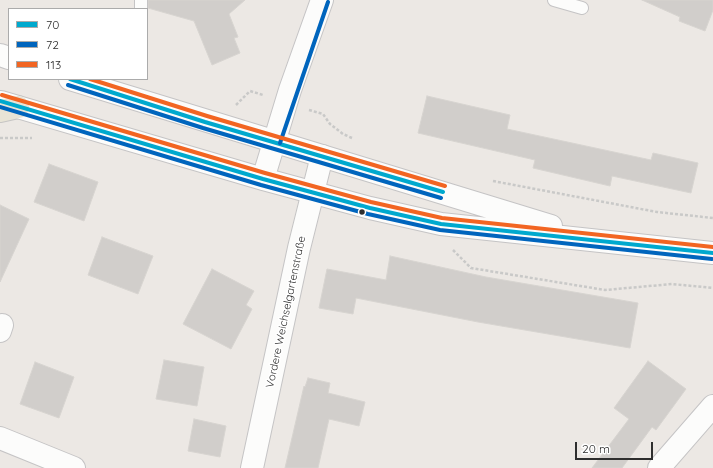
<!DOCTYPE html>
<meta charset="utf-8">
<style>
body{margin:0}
#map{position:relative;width:713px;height:468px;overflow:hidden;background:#ece8e4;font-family:Quicksand,sans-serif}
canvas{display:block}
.legend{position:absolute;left:8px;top:8px;width:140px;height:72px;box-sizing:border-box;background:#fff;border:1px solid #ababab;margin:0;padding:5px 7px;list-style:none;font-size:12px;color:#2e2e2e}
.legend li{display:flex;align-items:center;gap:8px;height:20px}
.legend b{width:20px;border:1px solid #ababab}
.scale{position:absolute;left:575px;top:442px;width:78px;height:18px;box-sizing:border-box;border:2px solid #2e2e2e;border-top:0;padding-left:5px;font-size:12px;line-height:14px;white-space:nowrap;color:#2e2e2e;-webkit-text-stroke:3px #fff;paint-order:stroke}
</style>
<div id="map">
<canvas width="713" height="468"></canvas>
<ul class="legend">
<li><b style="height:5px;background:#00a9ce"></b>70</li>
<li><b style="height:5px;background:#0065bd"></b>72</li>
<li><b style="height:5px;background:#f26522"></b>113</li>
</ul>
<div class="scale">20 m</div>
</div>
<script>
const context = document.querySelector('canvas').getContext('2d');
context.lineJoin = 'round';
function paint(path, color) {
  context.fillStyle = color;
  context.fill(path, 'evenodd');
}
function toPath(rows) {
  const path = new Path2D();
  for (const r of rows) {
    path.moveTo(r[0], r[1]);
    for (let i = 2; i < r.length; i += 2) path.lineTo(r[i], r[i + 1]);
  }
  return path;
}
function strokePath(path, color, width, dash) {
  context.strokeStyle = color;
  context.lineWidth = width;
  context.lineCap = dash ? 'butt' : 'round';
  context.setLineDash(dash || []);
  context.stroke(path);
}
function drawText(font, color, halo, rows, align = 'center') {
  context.font = font + ' Quicksand,sans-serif';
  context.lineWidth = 3;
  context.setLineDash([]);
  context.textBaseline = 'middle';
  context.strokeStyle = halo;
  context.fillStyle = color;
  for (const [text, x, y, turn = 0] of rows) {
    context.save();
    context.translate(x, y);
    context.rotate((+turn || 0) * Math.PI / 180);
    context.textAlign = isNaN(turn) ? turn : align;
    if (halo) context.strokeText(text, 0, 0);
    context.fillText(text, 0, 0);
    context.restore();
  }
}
const building = toPath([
 [148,0,245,0,229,14,238,37,234,38,240,53,212,65,194,21,148,8,148,0],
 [642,0,713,0,713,10,705,31,679,21,680,17,642,0],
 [427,96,510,115,507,129,651,160,653,153,698,163,691,193,612,176,610,186,533,168,535,160,418,133,427,96],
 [49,164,98,182,84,221,34,202,49,164],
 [0,205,29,219,0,282,0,205],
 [102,237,153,256,138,294,88,275,102,237],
 [390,256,486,277,638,303,630,348,478,322,356,298,353,314,319,308,327,269,386,280,390,256],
 [212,269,254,291,246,305,252,309,231,349,183,324,212,269],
 [164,360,204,367,197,406,156,399,164,360],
 [648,361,686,389,656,430,652,427,622,468,592,468,629,419,614,408,648,361],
 [35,362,74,377,59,418,20,404,35,362],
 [308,378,330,383,328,393,365,402,359,426,329,419,318,468,285,468,304,386,305,387,308,378],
 [194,419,226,426,220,457,188,451,194,419]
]);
const path = toPath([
 [236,105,250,91,263,95],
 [309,110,323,114,330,124,343,134,352,138],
 [0,138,32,138],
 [493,181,657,212,713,218],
 [453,250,471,268,605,290,672,284,713,288]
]);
const lane = toPath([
 [554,0,582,8],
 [141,9,141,0]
]);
const street = toPath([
 [0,331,2,325],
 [0,438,74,468],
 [252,468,299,248,322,156],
 [659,468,713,406]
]);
const secondary = toPath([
 [0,55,9,58],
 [70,79,551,226],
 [1,102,263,179,370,208,441,224,713,253],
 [263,179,290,90,322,0]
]);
const primary = toPath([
 [0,111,18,107]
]);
const bus1 = toPath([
 [70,79,205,122,443,192],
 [0,101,263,179,370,208,441,224,713,253]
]);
const bus2 = toPath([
 [68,85,203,128,441,198],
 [0,107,261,185,368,214,440,230,712,259],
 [280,143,328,2]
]);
const bus3 = toPath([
 [90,79,207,116,445,186],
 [2,95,265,173,371,202,442,218,713,247]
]);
const markers = [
 [362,212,3.5,"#2e2e2e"]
];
const streetNames = [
 ["Vordere Weichselgartenstraße",286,312,-78]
];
paint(building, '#d1cecb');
strokePath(building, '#d7d4d0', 1);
strokePath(lane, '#c5c4c5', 14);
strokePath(street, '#c5c4c5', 24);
strokePath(secondary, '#c5c4c5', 24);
strokePath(primary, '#c6c5c4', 24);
strokePath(path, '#c9c9c8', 2.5, [3, 2]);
strokePath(lane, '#fcfcfb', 12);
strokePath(street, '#fcfcfb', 22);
strokePath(secondary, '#fcfcfb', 22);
strokePath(primary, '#e8e4d6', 22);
strokePath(bus1, '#00a9ce', 4);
strokePath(bus2, '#0065bd', 4);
strokePath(bus3, '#f26522', 4);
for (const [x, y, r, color] of markers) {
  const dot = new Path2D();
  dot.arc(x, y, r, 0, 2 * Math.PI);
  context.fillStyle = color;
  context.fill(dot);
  strokePath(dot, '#fff', 1.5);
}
drawText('11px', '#2e2e2e', '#fff', streetNames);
</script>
